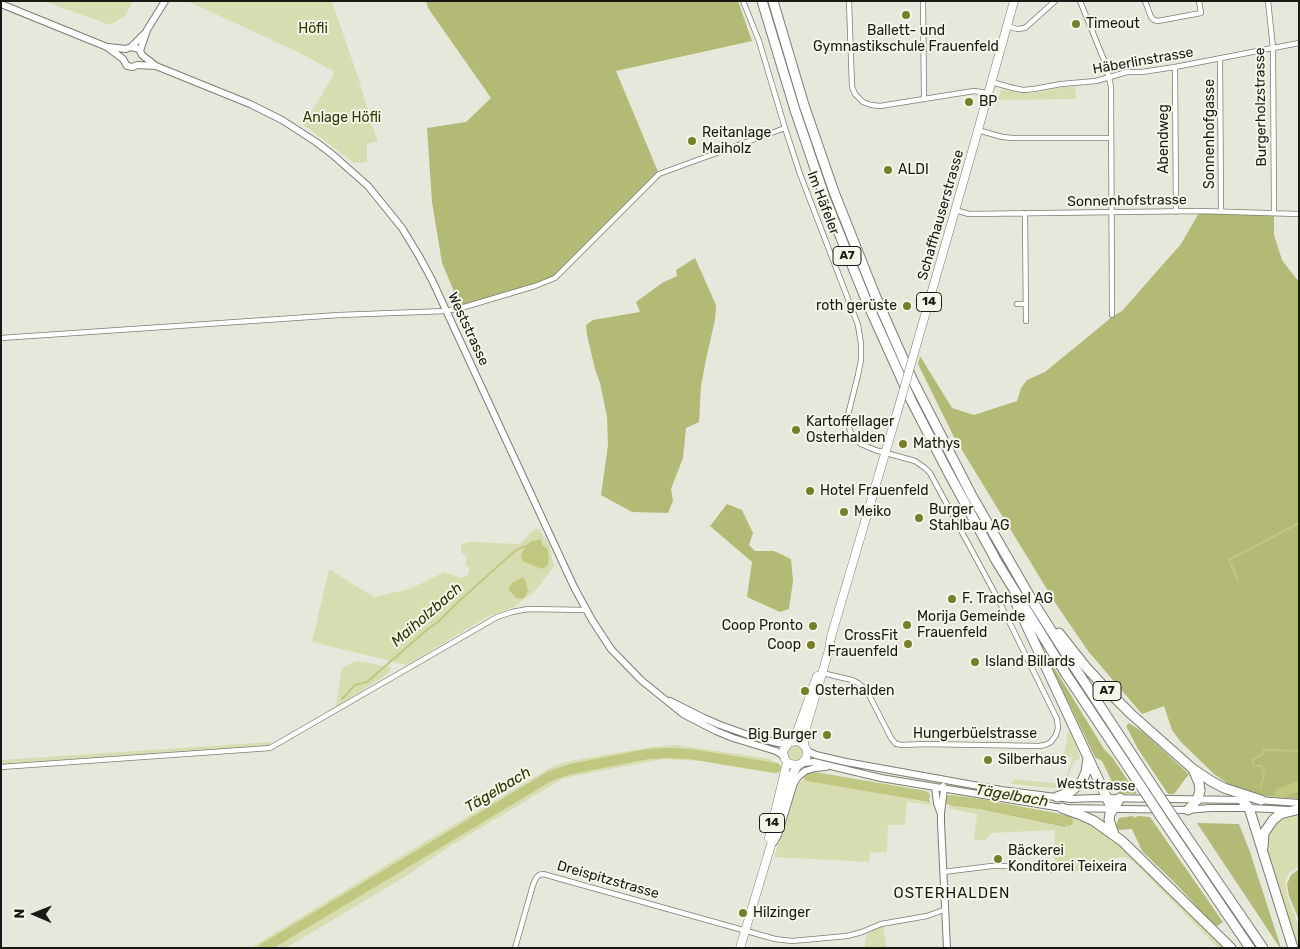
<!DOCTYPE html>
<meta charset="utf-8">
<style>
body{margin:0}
#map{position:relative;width:1300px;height:949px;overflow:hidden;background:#e7e8dc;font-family:Rubik,sans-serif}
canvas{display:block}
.frame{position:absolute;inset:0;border:2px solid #191a16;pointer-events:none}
.north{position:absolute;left:10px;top:889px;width:50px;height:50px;-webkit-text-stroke:4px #f4f6e9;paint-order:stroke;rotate:271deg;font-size:14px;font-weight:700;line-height:20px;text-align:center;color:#191a16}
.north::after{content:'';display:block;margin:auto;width:18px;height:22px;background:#191a16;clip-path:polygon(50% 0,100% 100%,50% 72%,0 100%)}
</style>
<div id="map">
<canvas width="1300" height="949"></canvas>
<div class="frame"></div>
<div class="north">N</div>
</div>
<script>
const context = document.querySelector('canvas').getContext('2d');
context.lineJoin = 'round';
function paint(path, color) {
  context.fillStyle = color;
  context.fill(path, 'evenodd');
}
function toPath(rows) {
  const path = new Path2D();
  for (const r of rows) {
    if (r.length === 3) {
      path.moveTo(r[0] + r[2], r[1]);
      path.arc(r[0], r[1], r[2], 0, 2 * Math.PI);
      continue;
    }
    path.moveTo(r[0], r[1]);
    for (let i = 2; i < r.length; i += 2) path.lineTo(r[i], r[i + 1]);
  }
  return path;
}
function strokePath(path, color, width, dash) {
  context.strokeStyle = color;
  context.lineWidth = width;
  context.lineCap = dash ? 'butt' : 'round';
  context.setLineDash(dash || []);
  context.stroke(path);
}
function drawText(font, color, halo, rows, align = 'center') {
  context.font = font + ' Rubik,sans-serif';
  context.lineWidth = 4;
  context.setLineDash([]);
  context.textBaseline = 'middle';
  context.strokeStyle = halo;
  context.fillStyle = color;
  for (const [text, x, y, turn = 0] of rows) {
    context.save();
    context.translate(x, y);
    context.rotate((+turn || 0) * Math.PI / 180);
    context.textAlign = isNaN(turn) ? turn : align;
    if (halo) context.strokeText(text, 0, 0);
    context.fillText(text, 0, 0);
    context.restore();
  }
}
const green = toPath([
 [44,1,133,1,125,16,110,25],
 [187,1,332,1,361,86,355,83,361,87,371,119,371,123,378,141,367,144,367,162,354,163,304,125,335,72,300,53],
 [1064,87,1075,87,1076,99,998,100,1001,89,1020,93,1032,93],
 [534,529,539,529,549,544,554,566,536,590,514,607,487,617,407,665,312,642,329,569,374,597,410,589,444,572,461,578,468,575,469,568,465,564,467,557,461,552,461,544,470,542,520,544],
 [356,661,391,667,388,674,336,707,342,668],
 [1069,730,1076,744,1080,759,1075,761,1073,764,1065,783,1061,786,1054,788,1011,784,1014,779,1063,784,1066,778,1072,758,1064,755,1067,739,1067,736],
 [271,742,270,748,1,766,1,760],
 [675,745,772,759,772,762,775,763,777,766,777,774,700,761,663,759,564,778,450,846,406,876,286,948,250,948,428,840,555,765,575,760,652,747],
 [795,753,8],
 [806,778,932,803,931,805,907,802,905,825,888,825,887,852,869,853,870,862,774,857,798,786,802,780],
 [950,805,980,809,1067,827,1069,814,1089,823,1126,848,1226,948,1218,948,1135,863,1126,857,1119,857,1087,869,1072,872,1054,869,1055,830,991,833,986,840,974,840,977,814,948,808],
 [1299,814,1299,866,1289,873,1285,881,1287,896,1299,926,1299,948,1297,948,1266,849,1267,835,1274,821,1285,815],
 [883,926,887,948,864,948,867,933]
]);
const forest = toPath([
 [426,1,738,1,752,41,616,71,659,174,555,278,461,308,442,263,432,202,427,128,466,122,491,98,428,8],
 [1200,211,1274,212,1274,235,1282,260,1299,282,1299,799,1266,796,1252,793,1230,785,1214,774,1180,741,1172,730,1164,706,1142,714,1088,651,1056,604,954,437,918,364,920,356,952,408,974,415,1017,401,1021,388,1027,380,1045,372,1112,317,1122,311,1181,244],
 [695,258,716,305,715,320,706,359,701,386,699,422,686,428,683,458,671,489,673,501,668,513,632,512,601,495,608,445,607,417,600,383,595,369,587,335,586,325,593,320,640,312,636,302,662,283,677,276,676,270],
 [727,504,742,510,753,533,749,545,755,551,774,551,791,559,793,581,789,609,780,612,747,597,752,562,710,526],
 [1050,661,1104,749,1112,757,1137,794,1119,793,1116,790,1102,761,1095,757,1049,662],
 [1129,723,1143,732,1189,774,1174,794,1168,794,1138,749,1126,726],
 [814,773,842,779,924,791,927,793,930,802,811,779],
 [952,798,970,799,1050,812,1068,816,1066,827,980,809,950,805],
 [1133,816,1134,818,1138,816,1150,817,1223,922,1216,927,1177,885,1142,851,1132,829,1118,830,1116,826,1119,818],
 [1197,823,1239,824,1250,852,1281,948,1280,948],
 [1299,869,1299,920,1289,896,1287,884,1291,875]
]);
const water = toPath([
 [541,539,542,545,547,548,549,558,548,565,542,569,522,561,521,556,525,546,532,541],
 [523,577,526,582,528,590,526,595,523,599,516,598,513,594,509,591,509,587,512,583]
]);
const stream = toPath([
 [1238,580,1229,560,1299,523],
 [342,699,355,685,367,682,429,628,438,622,458,602,516,550,525,546],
 [1261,786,1264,774,1261,766,1254,766,1252,760,1263,754,1264,750,1299,751]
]);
const river = toPath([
 [808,776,925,796],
 [1280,793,1299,786],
 [950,800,981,804,1068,821],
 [264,948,550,776,571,769,648,754,669,753,690,754,776,768]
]);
const street = toPath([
 [743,1,759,41,785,128,800,174,858,325,861,344,861,360,858,375,848,415,848,422,850,431,855,439,861,444,875,450,915,461,925,468,930,473,998,599,1057,719,1058,728,1056,735,1051,742,1045,745,1039,746,925,744,902,745,896,744,891,738,868,693,863,687,858,683,852,680,822,673],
 [849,1,852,87,855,94,863,102,871,105,880,106,974,91,988,93],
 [923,1,924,99],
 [1080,1,1104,60,1109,77,1111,87,1112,315],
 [1145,1,1151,17,1154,20,1158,21,1201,13,1199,1],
 [1268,1,1273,48,1274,212],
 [1007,26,1017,29,1025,28,1055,1],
 [1220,58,1221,211],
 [1175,67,1176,212],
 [991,82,1013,88,1023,90,1034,89,1061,84,1096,81,1127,72,1142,72,1175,67,1299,43],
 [978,130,1002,137,1013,138,1111,138],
 [955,210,969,214,1200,211,1299,214],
 [1025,213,1026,321],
 [1017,304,1026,304],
 [1,338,339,315,446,311,461,308,535,286,555,278,659,174,785,128],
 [1,767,270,748,497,617,512,612,528,609,586,610],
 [943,872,992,866,1020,866,1054,870],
 [515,948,533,885,536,878,539,875,543,874,775,939,792,941,847,936,862,932,881,924,927,916,946,909]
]);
const secondary = toPath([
 [1,4,107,47,123,59,127,66,133,67,137,65,156,66],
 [108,47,126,49,131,47,146,32],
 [131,47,139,49,142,55,156,66,250,104,282,120,316,142,333,155,368,186,402,228,419,256,432,280,574,587,592,620,611,649,641,680,683,714,716,731,733,738,776,751,784,756],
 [140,51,147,30,165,1],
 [670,701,704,718,720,725,754,737,778,743,788,744],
 [807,751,816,755,846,762,1001,790,1071,799,1096,798,1245,800],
 [802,763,814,762,881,778,1062,808,1188,810,1210,808,1249,808,1289,810],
 [943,786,944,789,941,813,941,823,947,948],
 [935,787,937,803,940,812],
 [1258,800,1299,803],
 [774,842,778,835,794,783,798,777,805,771,815,768,826,767]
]);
const primary = toPath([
 [917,343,973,148,1014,1],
 [790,742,798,729,817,676],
 [804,745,798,741,790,742,788,744,784,749,783,753,785,759,787,762,790,764,798,765,802,763,806,758,807,751,804,745,805,731,829,650,831,637,897,413],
 [769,838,787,762],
 [740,948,792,775,798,765]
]);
const highway = toPath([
 [762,1,795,110,825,198,866,300,911,400,947,470,997,562,1066,674,1144,791],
 [773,1,804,105,834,192,875,295,913,381,972,496,1033,602,1075,668,1156,791],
 [1017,605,1112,809],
 [1059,633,1085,666,1108,691,1131,714,1193,769,1211,781,1224,788,1261,800],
 [1057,797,1070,792,1081,783,1086,772,1088,758],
 [1242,800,1249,808,1293,948],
 [1062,808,1081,815,1094,821,1122,841,1231,948],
 [1188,810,1197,800,1200,791,1199,783,1193,769],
 [1161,817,1250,948],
 [1174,818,1263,948],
 [1114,834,1109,820,1110,814,1120,798],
 [1263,847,1264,833,1273,820,1280,814,1296,810]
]);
const primaryBridge = toPath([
 [897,413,917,343]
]);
const highwayBridge = toPath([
 [1144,791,1161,817],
 [1156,791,1174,818]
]);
const markers = [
 [906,15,5,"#777e28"],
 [1076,24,5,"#777e28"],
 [969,102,5,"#777e28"],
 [692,141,5,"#777e28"],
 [888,170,5,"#777e28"],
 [907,306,5,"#777e28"],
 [796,430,5,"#777e28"],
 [903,444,5,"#777e28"],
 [810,491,5,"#777e28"],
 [844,512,5,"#777e28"],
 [919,518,5,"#777e28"],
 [952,599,5,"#777e28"],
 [907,625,5,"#777e28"],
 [813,626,5,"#777e28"],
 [908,644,5,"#777e28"],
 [811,645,5,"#777e28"],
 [975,662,5,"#777e28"],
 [805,691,5,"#777e28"],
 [827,735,5,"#777e28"],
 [988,760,5,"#777e28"],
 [998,859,5,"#777e28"],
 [743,913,5,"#777e28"]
];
const shields = [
 [847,256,28],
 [929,302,25],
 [1107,691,28],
 [772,823,25]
];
const shieldNames = [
 ["A7",847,256],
 ["14",929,302],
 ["A7",1107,691],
 ["14",772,823]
];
const poiNames = [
 ["Timeout",1086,24],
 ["Ballett- und",906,31,"center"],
 ["Gymnastikschule Frauenfeld",906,47,"center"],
 ["BP",979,102],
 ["Reitanlage",702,133],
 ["Maiholz",702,149],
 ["ALDI",898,170],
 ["roth gerüste",897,306,"right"],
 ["Kartoffellager",806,422],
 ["Osterhalden",806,438],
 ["Mathys",913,444],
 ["Hotel Frauenfeld",820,491],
 ["Burger",929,510],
 ["Stahlbau AG",929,526],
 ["Meiko",854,512],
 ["F. Trachsel AG",962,599],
 ["Morija Gemeinde",917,617],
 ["Frauenfeld",917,633],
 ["Coop Pronto",803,626,"right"],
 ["CrossFit",898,636,"right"],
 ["Frauenfeld",898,652,"right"],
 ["Coop",801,645,"right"],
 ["Island Billards",985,662],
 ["Osterhalden",815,691],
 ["Big Burger",817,735,"right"],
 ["Silberhaus",998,760],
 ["Bäckerei",1008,851],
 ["Konditorei Teixeira",1008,867],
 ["Hilzinger",753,913]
];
const parkNames = [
 ["Höfli",313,29],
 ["Anlage Höfli",342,118]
];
const streetNames = [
 ["Häberlinstrasse",1143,61,-10],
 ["Burgerholzstrasse",1261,107,-91],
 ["Sonnenhofgasse",1210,134,-90],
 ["Abendweg",1164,139,-90],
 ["Sonnenhofstrasse",1127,201,-1],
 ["Im Häfeler",823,203,69],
 ["Schaffhauserstrasse",941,215,-74],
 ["Weststrasse",468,329,65],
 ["Hungerbüelstrasse",975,734],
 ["Weststrasse",1096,785,2],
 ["Dreispitzstrasse",608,880,16]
];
const waterNames = [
 ["Maiholzbach",427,615,-41],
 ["Tägelbach",498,790,-31],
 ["Tägelbach",1012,796,10]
];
const neighbourhoodNames = [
 ["OSTERHALDEN",952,894]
];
paint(green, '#d8ddb1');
paint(forest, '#b3ba75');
paint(water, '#bfc781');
strokePath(stream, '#bfc781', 2);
strokePath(river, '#bfc781', 10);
strokePath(street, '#7c7e73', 6);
strokePath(secondary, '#7c7e73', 8);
strokePath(primary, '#7c7e73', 9);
strokePath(highway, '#7c7e73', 11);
strokePath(street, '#fff', 4.5);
strokePath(secondary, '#fff', 6);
strokePath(primary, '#fff', 8);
strokePath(highway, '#fff', 9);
strokePath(primaryBridge, '#7c7e73', 9, []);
strokePath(highwayBridge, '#7c7e73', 11, []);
strokePath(primaryBridge, '#fff', 8);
strokePath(highwayBridge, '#fff', 9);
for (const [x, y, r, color] of markers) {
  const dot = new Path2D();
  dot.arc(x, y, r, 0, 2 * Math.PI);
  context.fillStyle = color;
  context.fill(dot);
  strokePath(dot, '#f4f6e9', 2);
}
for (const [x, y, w] of shields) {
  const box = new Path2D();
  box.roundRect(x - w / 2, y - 9.5, w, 19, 4);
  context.fillStyle = '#f4f6e9';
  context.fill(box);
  strokePath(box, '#191a16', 1);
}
drawText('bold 12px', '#191a16', null, shieldNames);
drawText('14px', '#191a16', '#f4f6e9', poiNames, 'left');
drawText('14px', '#333600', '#f4f6e9', parkNames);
drawText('14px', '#191a16', '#f4f6e9', streetNames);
drawText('italic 15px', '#313400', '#f4f6e9', waterNames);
context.letterSpacing = '1px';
drawText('15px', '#191a16', '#f4f6e9', neighbourhoodNames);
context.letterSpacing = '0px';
</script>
